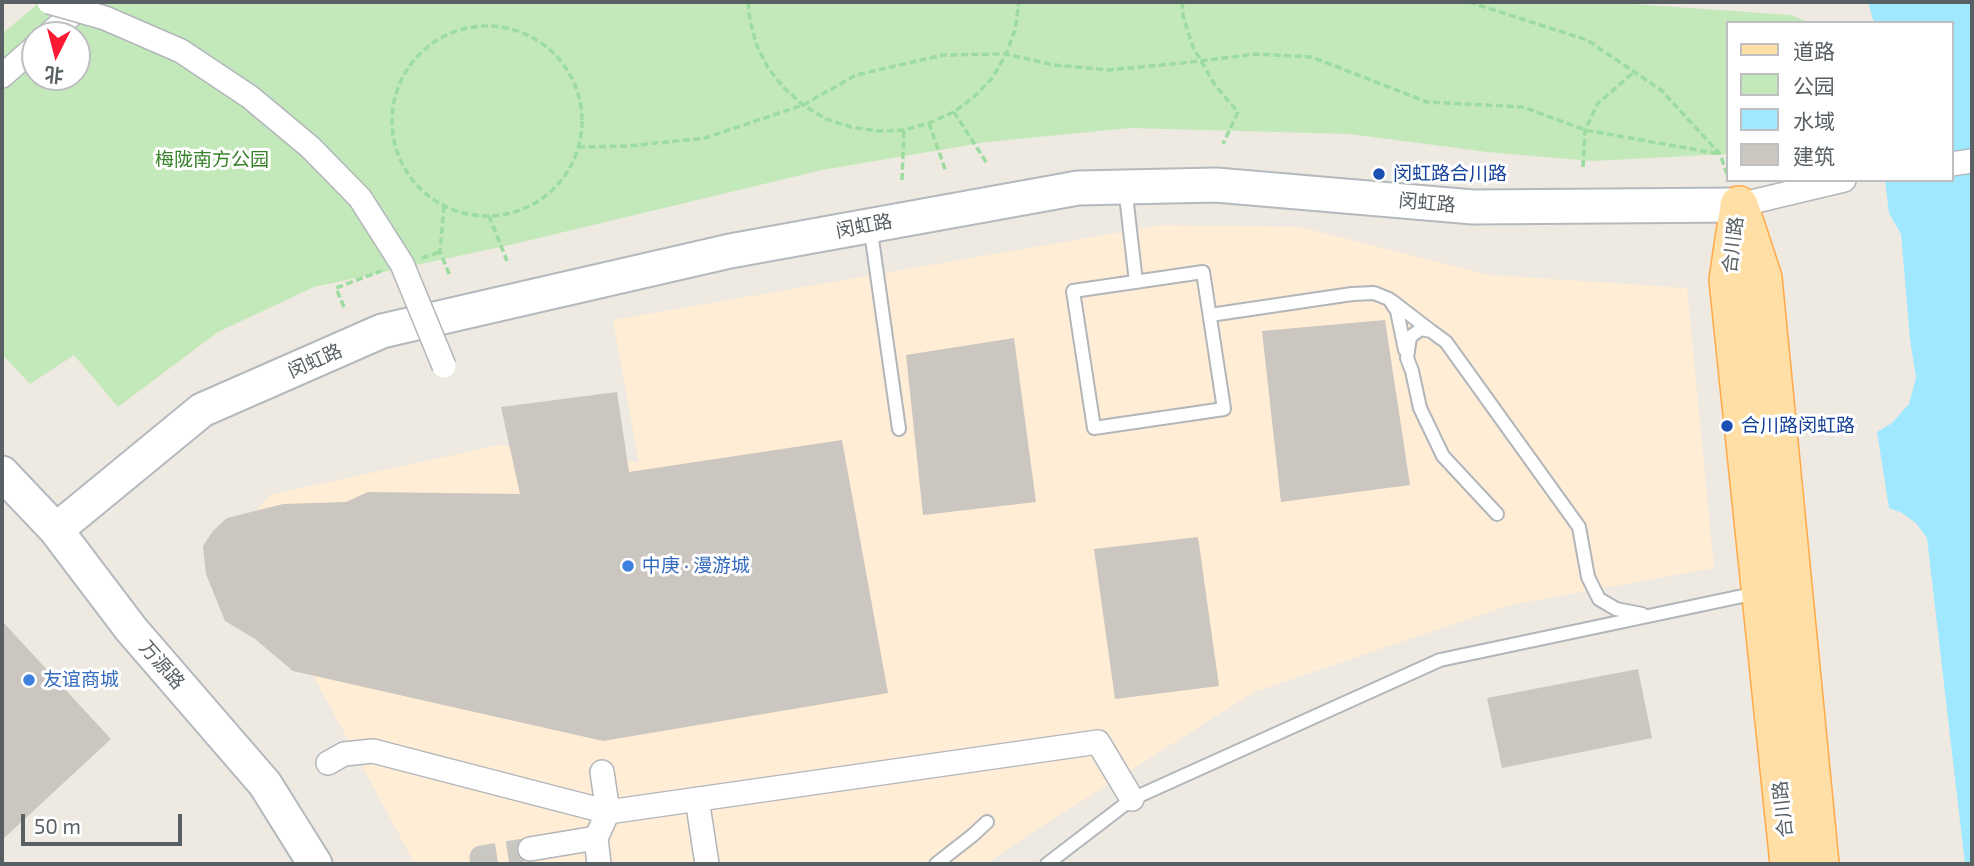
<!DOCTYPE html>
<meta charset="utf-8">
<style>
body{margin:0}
#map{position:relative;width:1974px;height:866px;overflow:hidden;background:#eee9e1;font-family:"Exo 2","Noto Sans SC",sans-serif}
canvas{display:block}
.frame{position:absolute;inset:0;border:4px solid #596064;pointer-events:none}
.legend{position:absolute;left:1726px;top:21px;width:228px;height:161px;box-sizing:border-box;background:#fff;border:2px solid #bdbfc1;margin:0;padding:9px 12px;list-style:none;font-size:21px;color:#596064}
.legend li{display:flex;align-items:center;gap:14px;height:35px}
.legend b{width:35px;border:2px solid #bdbfc1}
.north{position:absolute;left:21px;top:21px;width:70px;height:70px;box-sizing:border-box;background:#fff;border:2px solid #bdbfc1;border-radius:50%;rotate:186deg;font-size:19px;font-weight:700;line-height:28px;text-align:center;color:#596064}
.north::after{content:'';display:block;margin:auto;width:24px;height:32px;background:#fc1933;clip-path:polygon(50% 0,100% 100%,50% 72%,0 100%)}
.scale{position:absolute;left:21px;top:814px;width:161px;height:32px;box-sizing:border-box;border:4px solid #596064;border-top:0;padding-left:9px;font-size:21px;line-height:24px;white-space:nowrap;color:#596064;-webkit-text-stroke:5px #fff;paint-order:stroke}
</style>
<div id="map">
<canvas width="1974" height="866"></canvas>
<div class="frame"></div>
<ul class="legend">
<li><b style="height:9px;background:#ffdfa5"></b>道路</li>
<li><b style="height:19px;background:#c3e9ba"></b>公园</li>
<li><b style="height:19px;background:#a0e8ff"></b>水域</li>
<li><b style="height:19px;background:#cbc6c0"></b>建筑</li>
</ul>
<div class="north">北</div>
<div class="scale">50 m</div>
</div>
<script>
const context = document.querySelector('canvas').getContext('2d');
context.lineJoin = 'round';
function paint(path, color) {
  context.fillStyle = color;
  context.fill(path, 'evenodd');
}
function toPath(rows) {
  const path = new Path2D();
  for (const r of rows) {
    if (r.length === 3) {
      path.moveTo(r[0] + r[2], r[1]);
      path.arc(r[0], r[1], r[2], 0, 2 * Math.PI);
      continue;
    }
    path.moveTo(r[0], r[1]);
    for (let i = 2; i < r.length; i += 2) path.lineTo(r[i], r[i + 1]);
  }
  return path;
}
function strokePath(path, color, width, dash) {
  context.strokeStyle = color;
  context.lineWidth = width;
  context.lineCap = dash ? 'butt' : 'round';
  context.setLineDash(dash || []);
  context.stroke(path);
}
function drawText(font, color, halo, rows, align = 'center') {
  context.font = font + ' "Exo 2","Noto Sans SC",sans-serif';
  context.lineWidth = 6;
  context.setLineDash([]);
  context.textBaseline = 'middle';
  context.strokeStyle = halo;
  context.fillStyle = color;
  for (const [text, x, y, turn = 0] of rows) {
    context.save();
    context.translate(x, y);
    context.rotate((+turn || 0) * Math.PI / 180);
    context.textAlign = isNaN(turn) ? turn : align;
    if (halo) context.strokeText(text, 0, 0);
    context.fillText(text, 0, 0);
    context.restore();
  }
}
const commercial = toPath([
 [1162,225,1300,227,1490,275,1687,288,1714,568,1510,605,1254,692,1028,835,987,864,415,864,299,649,226,554,269,495,499,445,639,463,613,320]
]);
const green = toPath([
 [40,2,1603,2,1791,15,1811,23,1727,23,1727,154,1592,161,1487,152,1350,134,1130,128,987,142,822,170,514,244,314,287,218,332,118,407,74,355,30,384,2,354,2,34],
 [35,35,77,35,77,77,35,77]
]);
const water = toPath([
 [1868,2,1972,2,1972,864,1965,864,1927,538,1916,523,1902,513,1889,508,1877,432,1892,423,1909,404,1916,378,1910,339,1901,234,1889,213,1885,180,1951,180,1951,23,1874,23]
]);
const building = toPath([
 [1385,320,1410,485,1281,502,1262,331],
 [1014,338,1036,502,923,515,906,355],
 [617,392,629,472,842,440,888,693,603,741,293,671,255,639,225,621,206,574,203,546,213,531,227,518,283,504,346,502,368,492,520,494,501,407],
 [1198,537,1219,686,1115,699,1094,549],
 [2,621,111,739,2,840],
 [1638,669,1652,738,1502,768,1487,698]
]);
const streetTunnel = toPath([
 [482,864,481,857,530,849]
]);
const path = toPath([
 [748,2,750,21,757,46,768,68,784,88,803,105,826,119,851,127,878,131,904,130,929,123,954,112,975,96,993,77,1006,54,1015,30,1019,2],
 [1182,2,1183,16,1193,47,1215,85,1238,112,1223,144],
 [1469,2,1587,40,1661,90,1720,154,1727,174],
 [487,121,95],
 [954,112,988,165],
 [929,123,946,172],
 [578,147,628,146,705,138,803,105,856,75,943,55,1006,54,1054,65,1109,70,1192,62,1256,54,1312,57,1427,102,1523,107,1585,130,1720,154],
 [1583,167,1585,130,1598,103,1633,73],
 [902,180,904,130],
 [444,206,440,252,450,276],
 [489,216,507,261],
 [422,258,440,252],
 [344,307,336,288,381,271]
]);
const lane = toPath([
 [1125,187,1136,282],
 [870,225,899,429],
 [1203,272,1224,409,1094,428,1073,291,1203,272],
 [1392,301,1431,331],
 [1210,315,1352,294,1374,293,1389,299,1397,311,1405,350],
 [1497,514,1443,456,1420,408,1412,371,1407,358,1410,337,1421,329,1431,331,1446,342,1579,527,1588,577,1599,599,1616,609,1642,614],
 [936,864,973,835,987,822],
 [1047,864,1132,799,1440,660,1757,593]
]);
const street = toPath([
 [48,35,77,10],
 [2,76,35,47],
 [1951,164,1972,161],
 [1739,205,1844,180],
 [328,763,344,754,373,751,608,812,1098,742,1132,799],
 [697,799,707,864],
 [530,849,596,838],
 [599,864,596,838,608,812,602,772]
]);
const secondary = toPath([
 [2,473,56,530,131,629,265,784,315,864],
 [56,530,202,410,382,331,730,251,1078,188,1216,185,1473,207,1739,205]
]);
const primary = toPath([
 [1739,205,1763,278,1820,864],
 [1738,213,1728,280,1789,864]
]);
const streetBridge = toPath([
 [49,2,105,18,181,51,250,97,310,147,360,198,402,264,444,366]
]);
const markers = [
 [1379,174,7,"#1a4fb4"],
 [1727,426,7,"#1a4fb4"],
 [628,566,7,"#3f7fe0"],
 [29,680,7,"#3f7fe0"]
];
const parkNames = [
 ["梅陇南方公园",212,160]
];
const transitNames = [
 ["闵虹路合川路",1393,174],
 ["合川路闵虹路",1741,426]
];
const streetNames = [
 ["闵虹路",1427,203,5],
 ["闵虹路",864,226,-11],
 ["合川路",1733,245,-83],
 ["闵虹路",315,361,-24],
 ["万源路",162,665,49],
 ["合川路",1783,809,-96]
];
const shopNames = [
 ["中庚 · 漫游城",642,566],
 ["友谊商城",43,680]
];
paint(commercial, '#ffedd5');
paint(green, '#c3e9ba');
paint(water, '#a0e8ff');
paint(building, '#cbc6c0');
strokePath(streetTunnel, '#c9c7c2', 23, [23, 11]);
strokePath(lane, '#b2b6ba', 16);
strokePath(street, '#b2b6ba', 26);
strokePath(secondary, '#b3b9bd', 37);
strokePath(primary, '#ffa949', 40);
strokePath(path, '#9cdca0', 3.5, [7, 3.5]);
strokePath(lane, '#fff', 12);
strokePath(street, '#fff', 23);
strokePath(secondary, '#fff', 33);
strokePath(primary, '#ffdfa5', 37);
strokePath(streetBridge, '#b2b6ba', 26, []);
strokePath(streetBridge, '#fff', 23);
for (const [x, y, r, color] of markers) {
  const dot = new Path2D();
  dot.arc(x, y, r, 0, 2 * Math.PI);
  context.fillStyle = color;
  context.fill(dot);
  strokePath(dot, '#fff', 2.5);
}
drawText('19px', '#37822a', '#fff', parkNames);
drawText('19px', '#164399', '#fff', transitNames, 'left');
drawText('19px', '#596064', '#fff', streetNames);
drawText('19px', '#366cbe', '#fff', shopNames, 'left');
</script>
